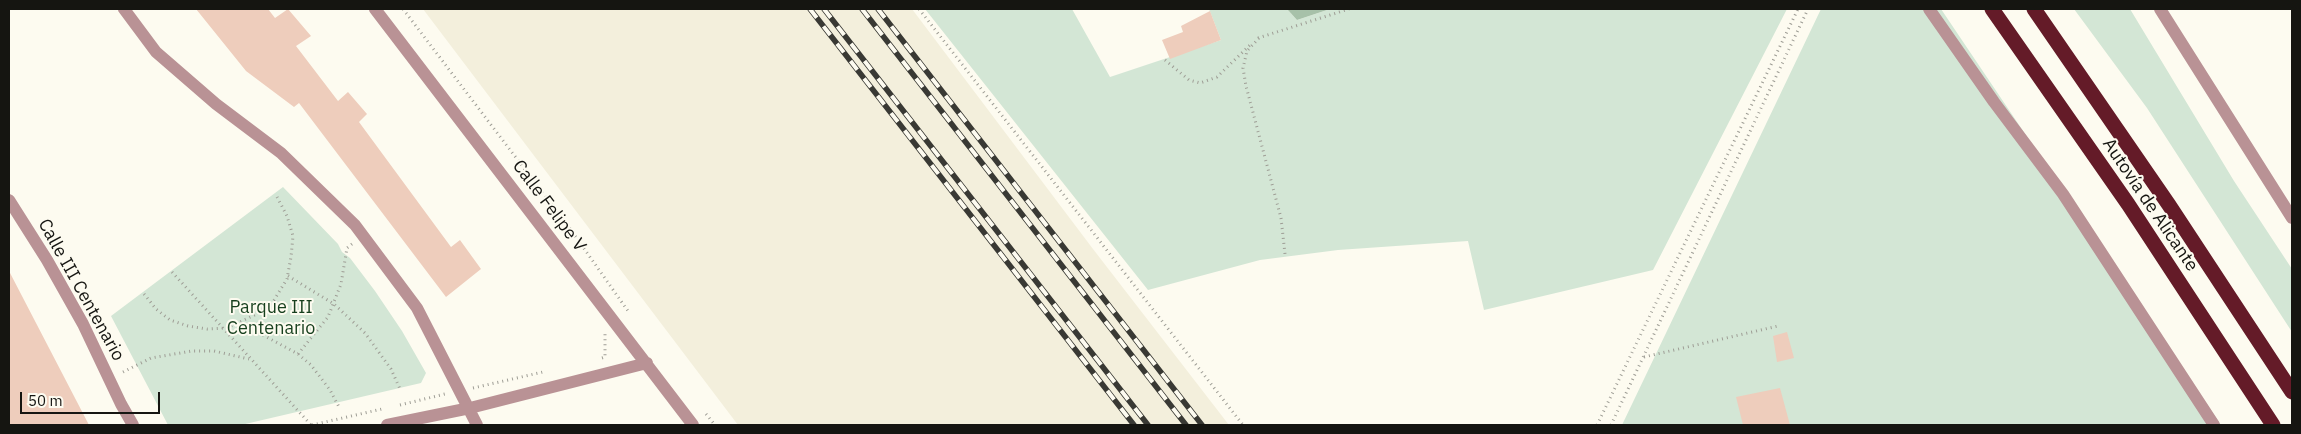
<!DOCTYPE html>
<meta charset="utf-8">
<style>
body{margin:0}
#map{position:relative;width:2301px;height:434px;overflow:hidden;background:#fdfbf0;font-family:"IBM Plex Sans",sans-serif}
canvas{display:block}
.frame{position:absolute;inset:0;border:10px solid #151511;pointer-events:none}
.scale{position:absolute;left:20px;top:392px;width:140px;height:22px;box-sizing:border-box;border:2px solid #151511;border-top:0;padding-left:6px;font-size:15px;line-height:18px;white-space:nowrap;color:#151511;-webkit-text-stroke:4px #fdfbf0;paint-order:stroke}
</style>
<div id="map">
<canvas width="2301" height="434"></canvas>
<div class="frame"></div>
<div class="scale">50 m</div>
</div>
<script>
const context = document.querySelector('canvas').getContext('2d');
context.lineJoin = 'round';
function paint(path, color) {
  context.fillStyle = color;
  context.fill(path, 'evenodd');
}
function toPath(rows) {
  const path = new Path2D();
  for (const r of rows) {
    path.moveTo(r[0], r[1]);
    for (let i = 2; i < r.length; i += 2) path.lineTo(r[i], r[i + 1]);
  }
  return path;
}
function strokePath(path, color, width, dash) {
  context.strokeStyle = color;
  context.lineWidth = width;
  context.lineCap = dash ? 'butt' : 'round';
  context.setLineDash(dash || []);
  context.stroke(path);
}
function drawText(font, color, halo, rows, align = 'center') {
  context.font = font + ' "IBM Plex Sans",sans-serif';
  context.lineWidth = 4;
  context.setLineDash([]);
  context.textBaseline = 'middle';
  context.strokeStyle = halo;
  context.fillStyle = color;
  for (const [text, x, y, turn = 0] of rows) {
    context.save();
    context.translate(x, y);
    context.rotate((+turn || 0) * Math.PI / 180);
    context.textAlign = isNaN(turn) ? turn : align;
    if (halo) context.strokeText(text, 0, 0);
    context.fillText(text, 0, 0);
    context.restore();
  }
}
const built = toPath([
 [423,9,912,9,1093,249,1229,425,738,425]
]);
const green = toPath([
 [925,9,1072,9,1110,77,1221,40,1209,9,1287,9,1297,20,1330,9,1787,9,1653,270,1484,310,1468,241,1338,250,1260,260,1148,290],
 [1821,9,1941,9,2221,425,1622,425],
 [2074,9,2130,9,2234,181,2292,269,2292,332,2147,108],
 [283,187,338,244,342,252,350,258,375,291,402,331,426,373,421,383,241,425,168,425,111,316]
]);
const forest = toPath([
 [1287,9,1330,9,1297,20]
]);
const building = toPath([
 [196,9,268,9,275,18,288,9,311,36,296,46,338,101,348,92,367,114,359,122,451,247,460,240,481,269,446,297,299,103,294,107,246,71],
 [1210,11,1221,40,1170,59,1162,40,1183,32,1181,26],
 [9,271,89,425,9,425],
 [1787,332,1794,358,1777,362,1773,336],
 [1780,388,1790,425,1743,425,1736,397]
]);
const path = toPath([
 [403,9,571,230,628,311],
 [919,9,1243,425],
 [1258,38,1349,9],
 [1259,38,1247,51,1243,68,1246,86,1281,218,1285,254],
 [1165,60,1189,80,1200,83,1217,77,1250,45],
 [172,272,311,425],
 [288,276,334,304,365,333,391,369,400,389],
 [144,294,156,309,170,320,188,326,207,329,227,328,259,313,274,300,287,279,291,257,293,236,287,216,276,195],
 [241,323,298,354,311,365,330,390,339,407],
 [298,354,328,317,341,284,347,248,352,244],
 [1644,357,1778,326],
 [602,358,605,357,605,334],
 [123,372,151,358,192,351,214,351,249,359],
 [473,388,543,372],
 [400,405,445,394],
 [706,414,715,425],
 [312,425,382,409],
 [1597,425,1798,9],
 [1611,425,1808,9]
]);
const minor = toPath([
 [124,9,156,52,216,104,281,153,355,225,417,308,477,425],
 [375,9,693,425],
 [1929,9,1994,102,2063,194,2214,425],
 [2160,9,2292,218],
 [9,200,47,260,83,324,121,404,133,425],
 [387,425,470,408,647,363]
]);
const highway = toPath([
 [1992,9,2128,204,2273,425],
 [2034,9,2169,205,2292,392]
]);
const rail = toPath([
 [810,9,1134,425],
 [824,9,1148,425],
 [862,9,1186,425],
 [878,9,1202,425]
]);
const streetNames = [
 ["Autovía de Alicante",2150,205,56],
 ["Calle Felipe V",549,206,53],
 ["Calle III Centenario",81,290,61]
];
const parkNames = [
 ["Parque III",271,308],
 ["Centenario",271,329]
];
paint(built, '#f3efdc');
paint(green, '#d3e6d5');
paint(forest, '#a7c1a9');
paint(building, '#eecdbc');
strokePath(path, '#9e9d95', 3, [1, 4]);
strokePath(minor, '#b99295', 12);
strokePath(highway, '#641b28', 15);
strokePath(rail, '#393934', 5.5);
strokePath(rail, '#fdfbf0', 4, [11]);
drawText('18px', '#151511', '#fdfbf0', streetNames);
drawText('18px', '#163f1d', '#fdfbf0', parkNames);
</script>
